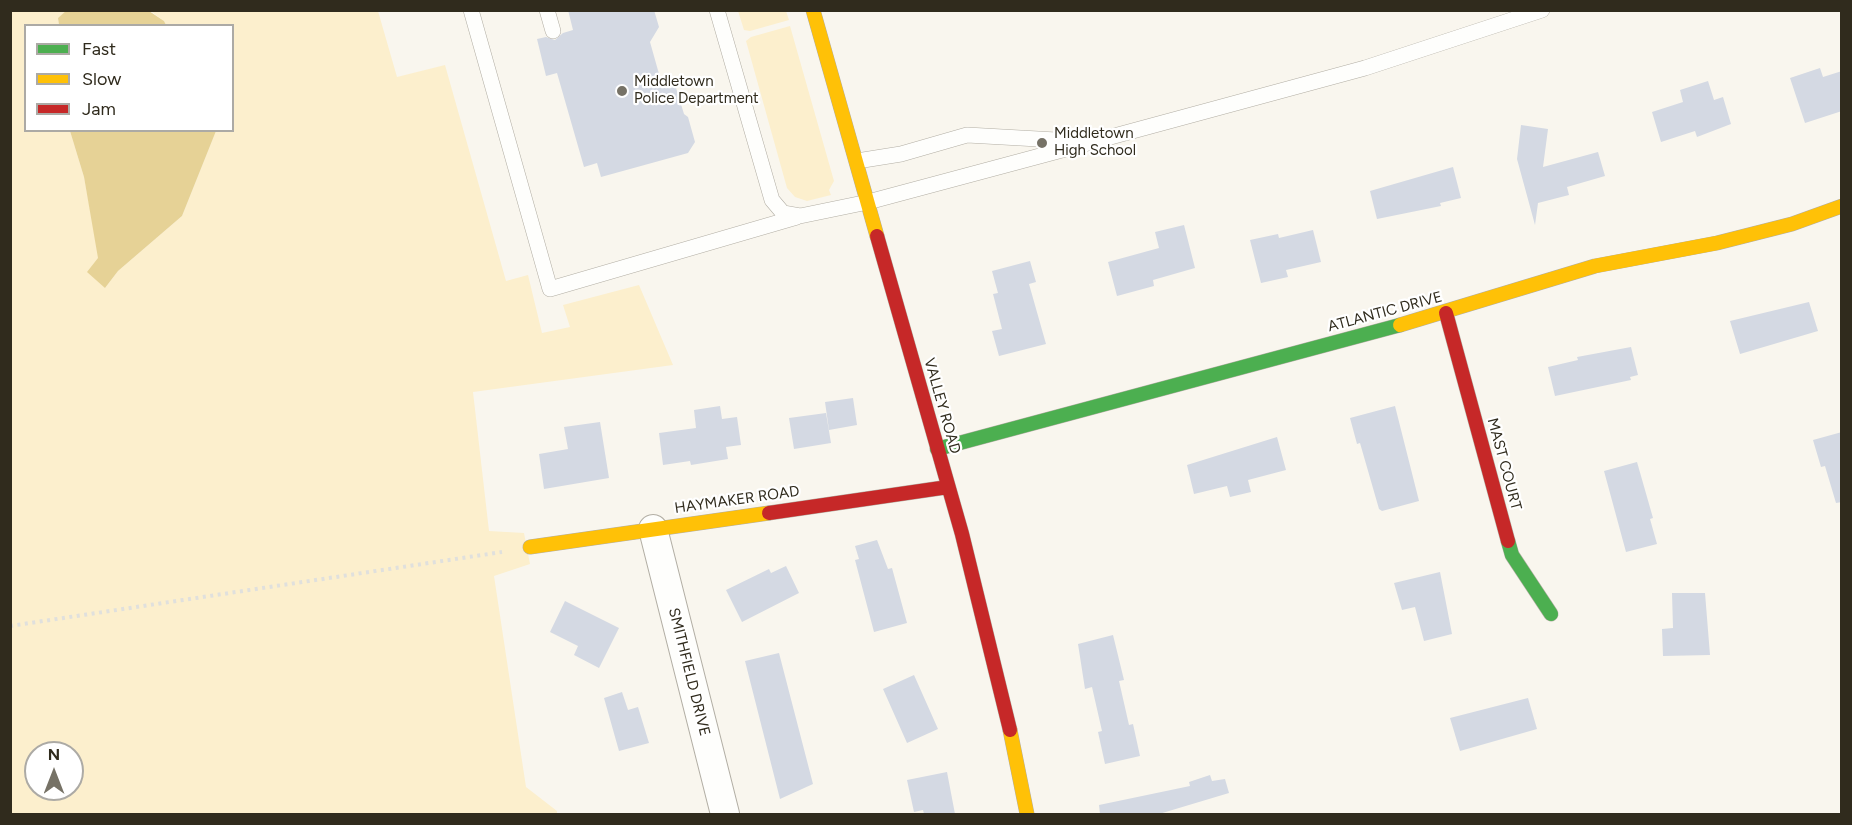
<!DOCTYPE html>
<style>
body{margin:0}
#map{position:relative;width:1852px;height:825px;overflow:hidden;background:#f9f6ee;font-family:Figtree,sans-serif}
canvas{display:block}
.frame{position:absolute;inset:0;border:12px solid #302b1d;pointer-events:none}
.legend{position:absolute;left:24px;top:24px;width:210px;height:108px;box-sizing:border-box;background:#fff;border:2px solid #acaaa5;margin:0;padding:8px 10px;list-style:none;font-size:18px;color:#302b1d}
.legend li{display:flex;align-items:center;gap:12px;height:30px}
.legend b{width:30px;border:2px solid #acaaa5}
.north{position:absolute;left:24px;top:741px;width:60px;height:60px;box-sizing:border-box;background:#fff;border:2px solid #acaaa5;border-radius:50%;rotate:0deg;font-size:16px;font-weight:700;line-height:24px;text-align:center;color:#302b1d}
.north::after{content:'';display:block;margin:auto;width:21px;height:27px;background:#767266;clip-path:polygon(50% 0,100% 100%,50% 72%,0 100%)}
</style>
<div id="map">
<canvas width="1852" height="825"></canvas>
<div class="frame"></div>
<ul class="legend">
<li><b style="height:8px;background:#4caf50"></b>Fast</li>
<li><b style="height:8px;background:#ffc107"></b>Slow</li>
<li><b style="height:8px;background:#c62828"></b>Jam</li>
</ul>
<div class="north">N</div>
</div>
<script>
const context = document.querySelector('canvas').getContext('2d');
context.lineJoin = 'round';
function paint(path, color) {
  context.fillStyle = color;
  context.fill(path, 'evenodd');
}
function toPath(rows) {
  const path = new Path2D();
  for (const r of rows) {
    path.moveTo(r[0], r[1]);
    for (let i = 2; i < r.length; i += 2) path.lineTo(r[i], r[i + 1]);
  }
  return path;
}
function strokePath(path, color, width, dash) {
  context.strokeStyle = color;
  context.lineWidth = width;
  context.lineCap = dash ? 'butt' : 'round';
  context.setLineDash(dash || []);
  context.stroke(path);
}
function drawText(font, color, halo, rows, align = 'center') {
  context.font = font + ' Figtree,sans-serif';
  context.lineWidth = 4.5;
  context.setLineDash([]);
  context.textBaseline = 'middle';
  context.strokeStyle = halo;
  context.fillStyle = color;
  for (const [text, x, y, turn = 0] of rows) {
    context.save();
    context.translate(x, y);
    context.rotate((+turn || 0) * Math.PI / 180);
    context.textAlign = isNaN(turn) ? turn : align;
    if (halo) context.strokeText(text, 0, 0);
    context.fillText(text, 0, 0);
    context.restore();
  }
}
const green = toPath([
 [149,10,378,11,397,77,445,65,506,281,528,275,542,333,570,327,563,305,639,285,673,365,473,392,489,531,524,533,530,564,494,576,526,787,557,811,557,814,11,814,10,11,67,11,58,18,59,25,26,26,26,130,70,131,84,177,105,288,118,271,182,216,216,131,232,130,232,26,166,25,164,21],
 [36,753,72,753,72,789,36,789],
 [738,11,786,11,789,20,750,31,744,30],
 [790,26,834,181,829,190,831,195,807,201,795,197,787,188,746,41,751,37]
]);
const water = toPath([
 [67,10,149,11,164,21,166,25,59,25,58,18],
 [70,131,216,131,182,216,118,271,105,288,87,272,98,258,84,177]
]);
const building = toPath([
 [568,10,654,10,659,27,650,42,661,81,673,78,684,114,688,117,695,142,688,153,601,177,597,163,584,167,557,73,546,76,537,39,546,37,555,40,563,33,573,30],
 [1820,68,1823,77,1842,71,1842,111,1805,123,1790,78],
 [1708,81,1714,100,1723,97,1731,124,1697,137,1695,131,1661,142,1652,112,1683,102,1680,90],
 [1521,125,1548,129,1543,167,1598,152,1605,176,1567,187,1569,195,1538,203,1535,225,1517,159],
 [1453,167,1461,198,1440,203,1441,206,1377,219,1370,191],
 [1184,225,1195,268,1153,280,1154,286,1117,296,1108,262,1159,248,1155,232],
 [1313,230,1321,262,1286,270,1288,277,1261,283,1250,240,1278,234,1279,238],
 [1030,261,1036,282,1029,284,1046,344,999,356,992,331,1002,329,993,294,998,293,992,271],
 [1809,302,1818,331,1740,354,1730,321],
 [1631,347,1638,375,1630,377,1631,380,1555,396,1548,367,1578,360,1577,357],
 [853,398,857,425,829,430,825,402],
 [720,406,722,419,737,417,741,445,726,447,728,459,691,465,690,461,663,465,659,433,696,428,694,410],
 [1395,406,1419,501,1382,511,1379,509,1360,443,1357,444,1350,418],
 [826,413,831,443,794,449,789,418],
 [600,422,609,478,544,489,539,454,568,449,564,427],
 [1842,432,1842,502,1836,503,1825,466,1821,467,1813,440],
 [1277,437,1286,470,1248,480,1251,492,1230,497,1227,486,1194,494,1187,465],
 [1637,462,1653,518,1650,519,1657,544,1626,552,1604,471],
 [877,540,888,569,892,568,907,623,874,632,855,560,859,559,855,546],
 [786,566,799,593,742,622,726,590,769,569,771,573],
 [1440,572,1452,634,1424,641,1415,607,1402,610,1394,583],
 [1672,593,1705,593,1710,655,1663,656,1662,629,1673,628],
 [565,601,619,628,599,668,574,655,578,646,550,632],
 [1113,635,1124,680,1119,681,1129,725,1133,724,1140,756,1105,764,1098,732,1102,731,1092,687,1085,689,1078,644],
 [779,653,813,784,780,799,745,661],
 [914,675,938,729,907,743,883,689],
 [622,692,628,710,638,707,649,743,619,751,604,698],
 [1528,698,1537,729,1460,751,1450,718],
 [947,772,955,814,924,814,923,810,914,812,907,780],
 [1210,775,1212,781,1225,779,1229,793,1159,814,1100,814,1099,805,1190,786,1189,782]
]);
const path = toPath([
 [10,626,502,552]
]);
const lane = toPath([
 [471,10,550,289,797,217],
 [547,10,553,31],
 [717,10,772,200,783,213,800,216,868,202,1092,142,967,135,901,154,857,161],
 [1092,142,1365,68,1542,10]
]);
const street = toPath([
 [653,529,725,814]
]);
const fast = toPath([
 [937,449,1400,325],
 [1508,541,1512,555,1551,614]
]);
const slow = toPath([
 [813,10,877,236],
 [1400,325,1595,266,1717,243,1792,224,1842,206],
 [530,547,769,513],
 [1010,730,1027,814]
]);
const jam = toPath([
 [877,236,962,534,1010,730],
 [1446,313,1508,541],
 [769,513,948,487]
]);
const markers = [
 [622,91,6,"#767266"],
 [1042,143,6,"#767266"]
];
const poiNames = [
 ["Middletown",634,82],
 ["Police Department",634,99],
 ["Middletown",1054,134],
 ["High School",1054,151]
];
const streetNames = [
 ["ATLANTIC DRIVE",1385,312,-15],
 ["VALLEY ROAD",942,406,74],
 ["MAST COURT",1504,464,75],
 ["HAYMAKER ROAD",737,500,-8],
 ["SMITHFIELD DRIVE",689,672,76]
];
paint(green, '#fcefcd');
paint(water, '#e6d296');
paint(building, '#d4d9e3');
strokePath(lane, '#b2aea4', 16);
strokePath(street, '#b2aea4', 30);
strokePath(fast, '#b2aea4', 15);
strokePath(slow, '#b2aea4', 15);
strokePath(jam, '#b2aea4', 15);
strokePath(path, '#e0e0dd', 4, [3, 4.5]);
strokePath(lane, '#fefefc', 15);
strokePath(street, '#fefefc', 28);
strokePath(fast, '#4caf50', 14);
strokePath(slow, '#ffc107', 14);
strokePath(jam, '#c62828', 14);
for (const [x, y, r, color] of markers) {
  const dot = new Path2D();
  dot.arc(x, y, r, 0, 2 * Math.PI);
  context.fillStyle = color;
  context.fill(dot);
  strokePath(dot, '#fff', 2);
}
drawText('15px', '#302b1d', '#fff', poiNames, 'left');
drawText('15px', '#302b1d', '#fff', streetNames);
</script>
